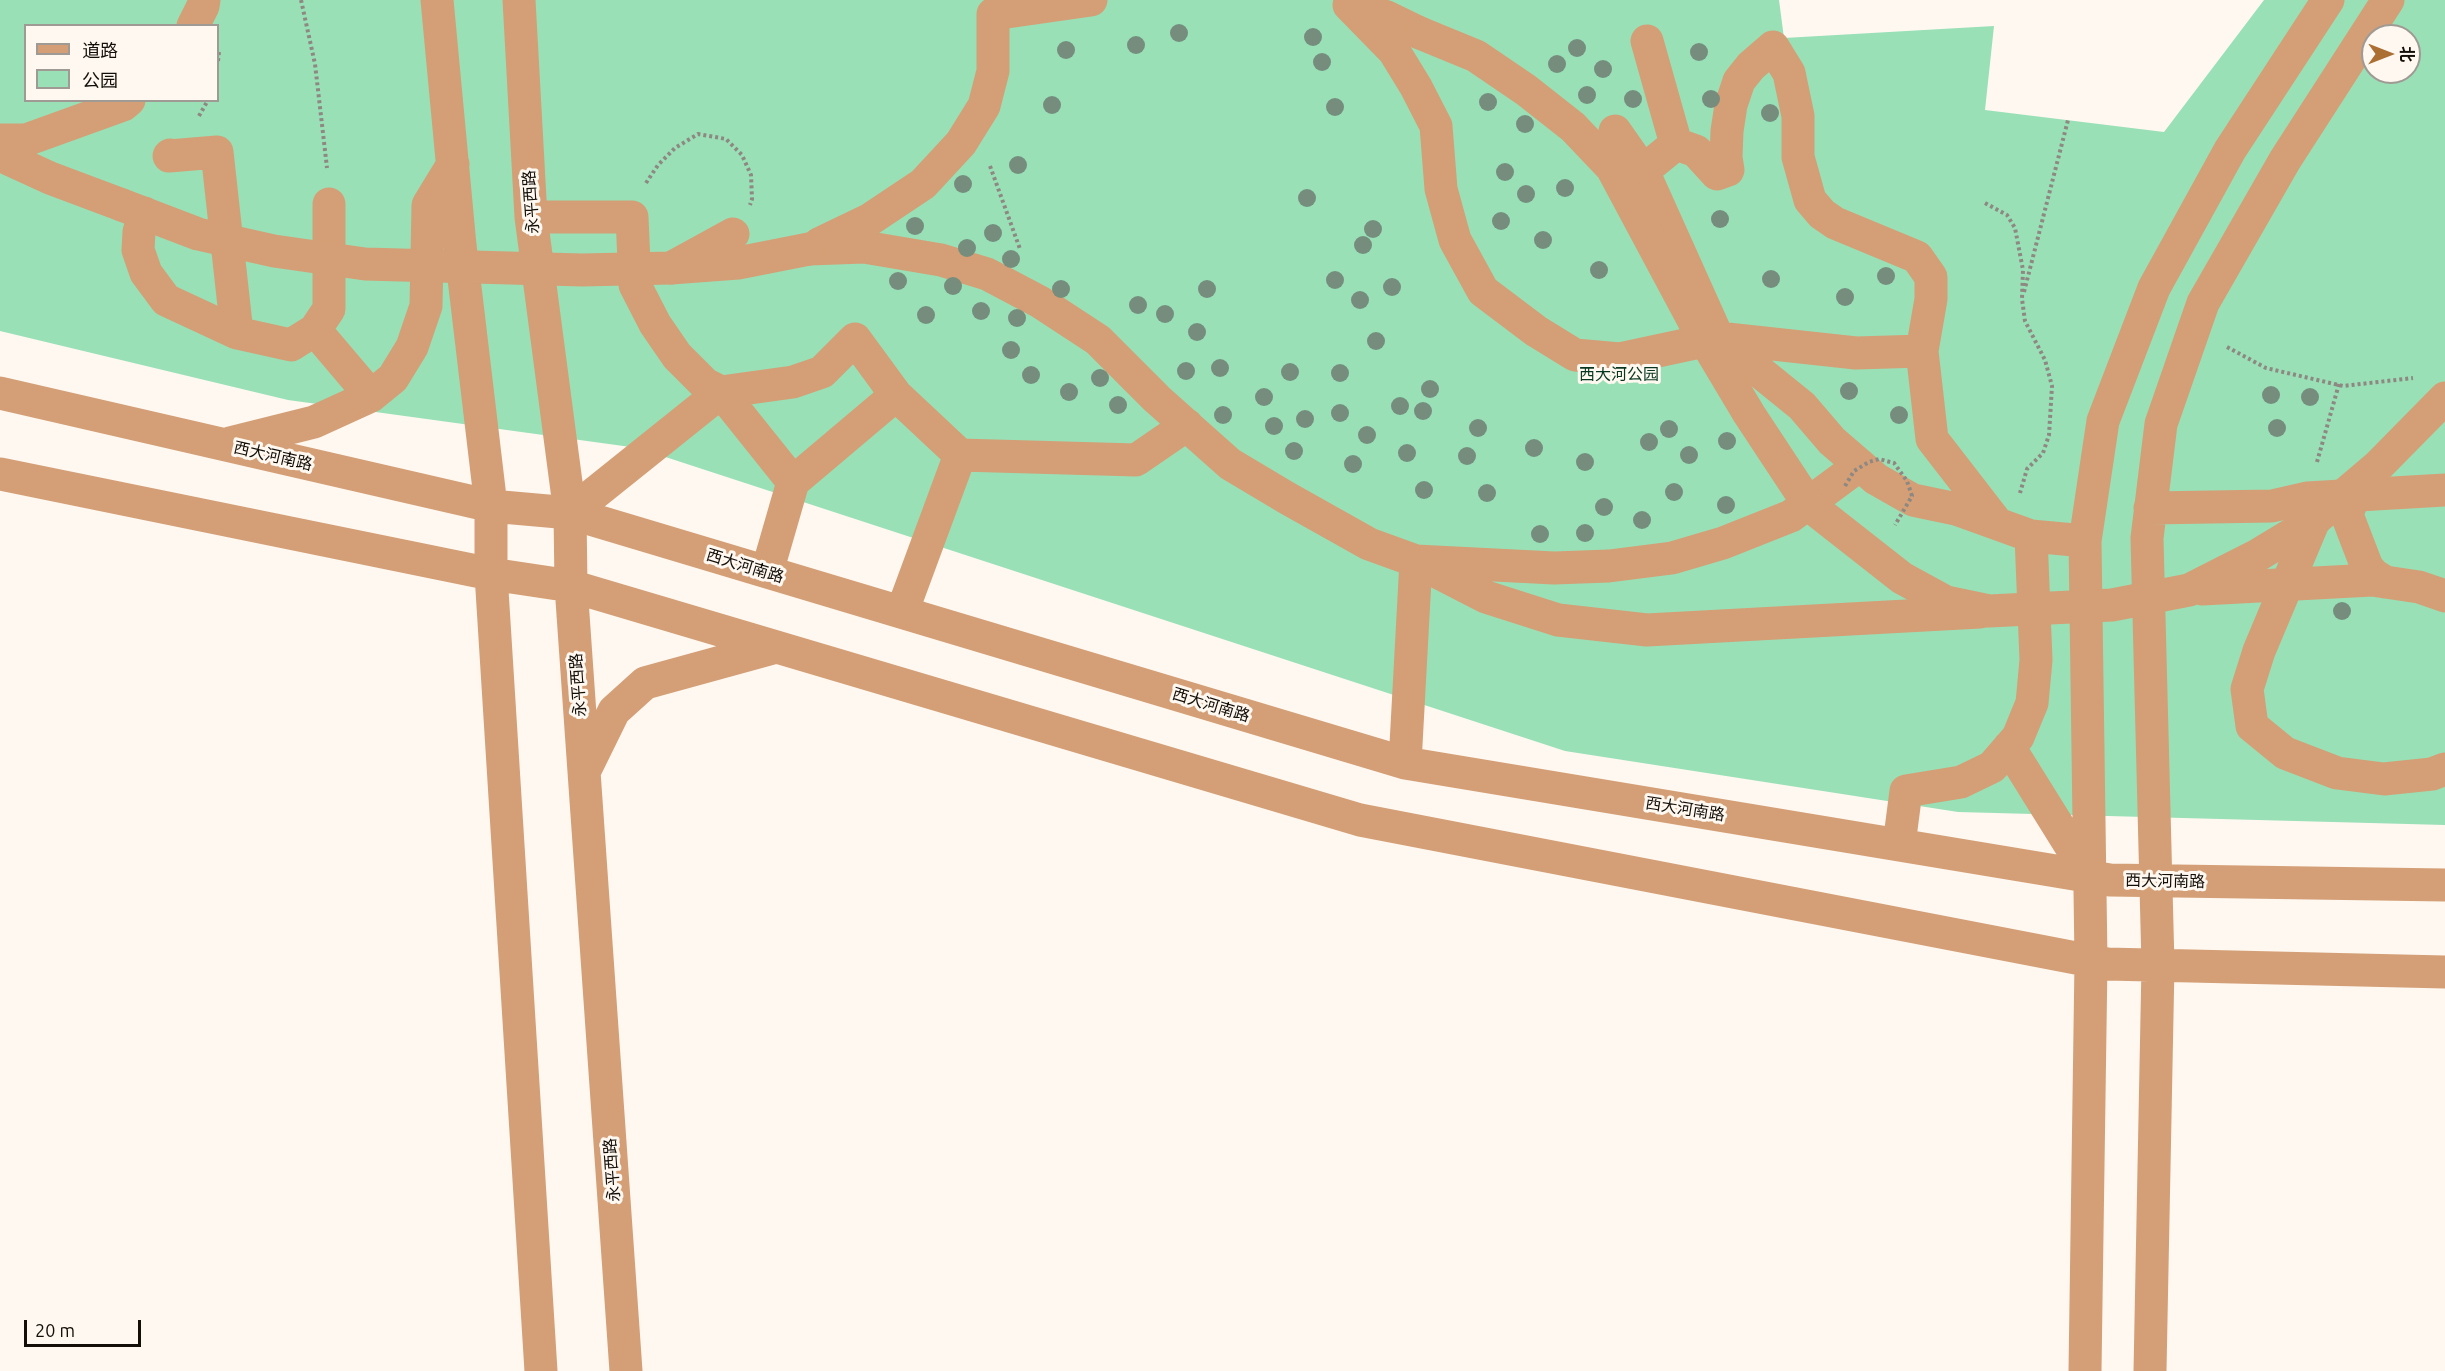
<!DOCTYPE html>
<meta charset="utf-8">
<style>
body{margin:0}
#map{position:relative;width:2445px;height:1371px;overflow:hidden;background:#fef8f1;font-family:Ubuntu,"Noto Sans SC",sans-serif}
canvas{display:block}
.legend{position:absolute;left:24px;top:24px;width:195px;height:78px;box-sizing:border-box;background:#fef8f1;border:2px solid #a09a94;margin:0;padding:8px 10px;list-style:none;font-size:18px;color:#130e08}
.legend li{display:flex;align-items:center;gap:12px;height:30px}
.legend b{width:30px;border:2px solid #a09a94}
.north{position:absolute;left:2361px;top:24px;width:60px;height:60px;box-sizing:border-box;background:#fef8f1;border:2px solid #a09a94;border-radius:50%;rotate:90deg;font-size:16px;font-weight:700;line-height:24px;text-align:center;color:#130e08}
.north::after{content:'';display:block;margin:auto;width:21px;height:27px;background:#ac6f33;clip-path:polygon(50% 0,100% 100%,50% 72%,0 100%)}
.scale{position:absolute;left:24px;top:1320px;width:117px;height:27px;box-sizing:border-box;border:3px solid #130e08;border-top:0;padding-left:8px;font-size:18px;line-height:21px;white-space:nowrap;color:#130e08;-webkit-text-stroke:4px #fef8f1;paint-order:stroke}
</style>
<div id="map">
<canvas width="2445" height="1371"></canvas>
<ul class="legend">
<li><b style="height:8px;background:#d49f76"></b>道路</li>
<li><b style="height:16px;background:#99e0b7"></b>公园</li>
</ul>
<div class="north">北</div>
<div class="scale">20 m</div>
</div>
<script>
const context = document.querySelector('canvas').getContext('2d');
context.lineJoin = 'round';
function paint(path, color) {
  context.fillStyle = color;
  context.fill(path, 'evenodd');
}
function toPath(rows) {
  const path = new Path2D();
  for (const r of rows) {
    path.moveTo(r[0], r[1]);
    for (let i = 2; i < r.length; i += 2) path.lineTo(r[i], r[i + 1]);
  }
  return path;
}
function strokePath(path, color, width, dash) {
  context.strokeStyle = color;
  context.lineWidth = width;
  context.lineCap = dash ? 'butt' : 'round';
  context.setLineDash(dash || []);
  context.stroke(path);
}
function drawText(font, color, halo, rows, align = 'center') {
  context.font = font + ' Ubuntu,"Noto Sans SC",sans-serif';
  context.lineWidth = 6;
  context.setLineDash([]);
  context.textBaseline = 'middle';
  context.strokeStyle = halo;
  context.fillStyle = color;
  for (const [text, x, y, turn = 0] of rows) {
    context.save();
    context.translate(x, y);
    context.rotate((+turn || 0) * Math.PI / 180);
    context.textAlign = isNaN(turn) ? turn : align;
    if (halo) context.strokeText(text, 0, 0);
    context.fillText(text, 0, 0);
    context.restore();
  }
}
const green = toPath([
 [0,0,1779,0,1784,38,1994,26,1985,110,2164,132,2264,0,2445,0,2445,825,1958,812,1565,751,638,448,288,400,0,331],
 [26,26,218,26,218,100,26,100],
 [2373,36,2409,36,2409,72,2373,72]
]);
const path = toPath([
 [301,0,315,64,327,168],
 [218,61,219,52],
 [199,116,208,100],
 [990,166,1020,249],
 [646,183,658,165,675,148,698,134,726,139,742,155,751,175,752,199,750,205],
 [1985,203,2007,215,2015,228,2023,270,2022,299,2025,321,2045,360,2052,386,2049,435,2043,453,2027,469,2020,493],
 [2024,292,2068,120],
 [2227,347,2266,368,2343,386,2413,378],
 [2317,462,2339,384]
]);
const minor = toPath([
 [437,0,460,245,491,506,491,574,541,1371],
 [519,0,531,217,570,513,571,586,626,1371],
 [1349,5,1394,51,1416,87,1436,126,1441,189,1455,240,1483,291,1536,331,1575,355,1620,359,1718,338,1802,406,1832,441,1876,479,1913,500,1956,509,2031,536,2085,541],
 [1356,7,1387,17,1420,33],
 [193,26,203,6,204,0],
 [1647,41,1676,144],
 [1615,131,1643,171],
 [0,140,26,140,123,105,129,100],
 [0,155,50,178,122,205],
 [170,155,169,156,217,152,237,333,291,345,315,330,329,309,329,204],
 [144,213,139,232,138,250,146,273,166,300,237,333],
 [531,217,632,217,635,285,655,324,677,356,705,384,721,392,793,482,767,572],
 [819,244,869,220,923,184,961,143,984,106,993,71,993,14,1091,0],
 [809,249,864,247,941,260,987,274,1040,302,1098,340,1157,399,1230,464,1287,498,1369,544,1416,561,1486,597,1558,620,1647,630,1980,612],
 [671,268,733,234],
 [315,330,371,396],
 [1922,351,1856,353,1718,338,1643,171,1676,144,1696,151,1717,174,1728,170,1726,157,1727,131,1731,105,1739,81,1751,66,1773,47,1789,73,1798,116,1798,157,1810,200,1822,214,1835,223,1917,257,1931,277,1931,299,1922,351,1932,439,1997,523],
 [0,393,491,506,570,513,1405,763,2110,880,2445,885],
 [230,443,314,422,371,396,393,378,412,347,426,306,428,205,453,164],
 [0,474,491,574,571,586,1360,820,2107,964,2445,972],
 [793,482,896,395],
 [2320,506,2259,651,2247,689,2252,726,2285,753,2337,773,2384,779,2432,774,2445,769],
 [2150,508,2272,506,2307,498,2445,490],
 [570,513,721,392,793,382,822,372,855,339,896,395,960,455,1136,460,1187,425],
 [902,612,960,455],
 [2009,747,2090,877],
 [1405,763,1416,561,1554,568,1609,566,1672,558,1723,543,1791,516,1860,465],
 [585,770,614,711,645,683,776,647],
 [1899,845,1906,791,1961,782,1992,767,2018,737,2032,703,2036,660,2031,536],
 [2085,1371,2091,961,2085,541,2103,421,2154,288,2230,150,2328,0],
 [2150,1371,2158,965,2147,538,2161,424,2203,303,2285,160,2388,0]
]);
const pathBridge = toPath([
 [1845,486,1854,471,1869,462,1879,459,1894,463,1907,481,1912,496,1895,525]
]);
const minorBridge = toPath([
 [1420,33,1476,56,1526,90,1573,127,1612,168,1697,327,1749,414,1809,505,1902,578,1946,602,1989,611,2112,605,2189,590,2258,555,2311,523,2378,466,2445,398],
 [122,205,198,234,274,251,365,264,582,270,671,268,738,263,809,249],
 [2358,483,2347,515,2367,567,2374,575,2385,582],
 [2202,589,2372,580,2419,587,2445,596]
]);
const trees = [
 [1179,33],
 [1313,37],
 [1136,45],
 [1577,48],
 [1066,50],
 [1699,52],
 [1322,62],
 [1557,64],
 [1603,69],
 [1587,95],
 [1633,99],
 [1711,99],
 [1488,102],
 [1052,105],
 [1335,107],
 [1770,113],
 [1525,124],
 [1018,165],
 [1505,172],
 [963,184],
 [1565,188],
 [1526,194],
 [1307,198],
 [1720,219],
 [1501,221],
 [915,226],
 [1373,229],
 [993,233],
 [1543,240],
 [1363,245],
 [967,248],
 [1011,259],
 [1599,270],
 [1886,276],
 [1771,279],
 [1335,280],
 [898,281],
 [953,286],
 [1392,287],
 [1061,289],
 [1207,289],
 [1845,297],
 [1360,300],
 [1138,305],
 [981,311],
 [1165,314],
 [926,315],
 [1017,318],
 [1197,332],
 [1376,341],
 [1011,350],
 [1220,368],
 [1186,371],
 [1290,372],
 [1340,373],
 [1031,375],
 [1100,378],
 [1430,389],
 [1849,391],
 [1069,392],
 [2271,395],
 [1264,397],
 [2310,397],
 [1118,405],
 [1400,406],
 [1423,411],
 [1340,413],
 [1223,415],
 [1899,415],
 [1305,419],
 [1274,426],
 [1478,428],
 [2277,428],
 [1669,429],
 [1367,435],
 [1727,441],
 [1649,442],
 [1534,448],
 [1294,451],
 [1407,453],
 [1689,455],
 [1467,456],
 [1585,462],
 [1353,464],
 [1424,490],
 [1674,492],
 [1487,493],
 [1726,505],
 [1604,507],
 [1642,520],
 [1585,533],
 [1540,534],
 [2342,611]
];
const streetNames = [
 ["永平西路",531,202,-94],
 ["西大河南路",273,456,13],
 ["西大河南路",745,566,17],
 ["永平西路",578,685,-94],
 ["西大河南路",1211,705,17],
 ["西大河南路",1685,809,9],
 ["西大河南路",2165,881,1],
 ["永平西路",612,1170,-94]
];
const parkNames = [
 ["西大河公园",1619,375]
];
paint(green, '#99e0b7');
strokePath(path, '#8e8882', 4, [3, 3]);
strokePath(minor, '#d49f76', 33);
strokePath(pathBridge, '#8e8882', 4, [3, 3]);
strokePath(minorBridge, '#d49f76', 33);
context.fillStyle = '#768d7e';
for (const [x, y] of trees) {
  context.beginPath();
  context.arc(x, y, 9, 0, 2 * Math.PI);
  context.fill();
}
drawText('16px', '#130e08', '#fef8f1', streetNames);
drawText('16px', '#063620', '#fef8f1', parkNames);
</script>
